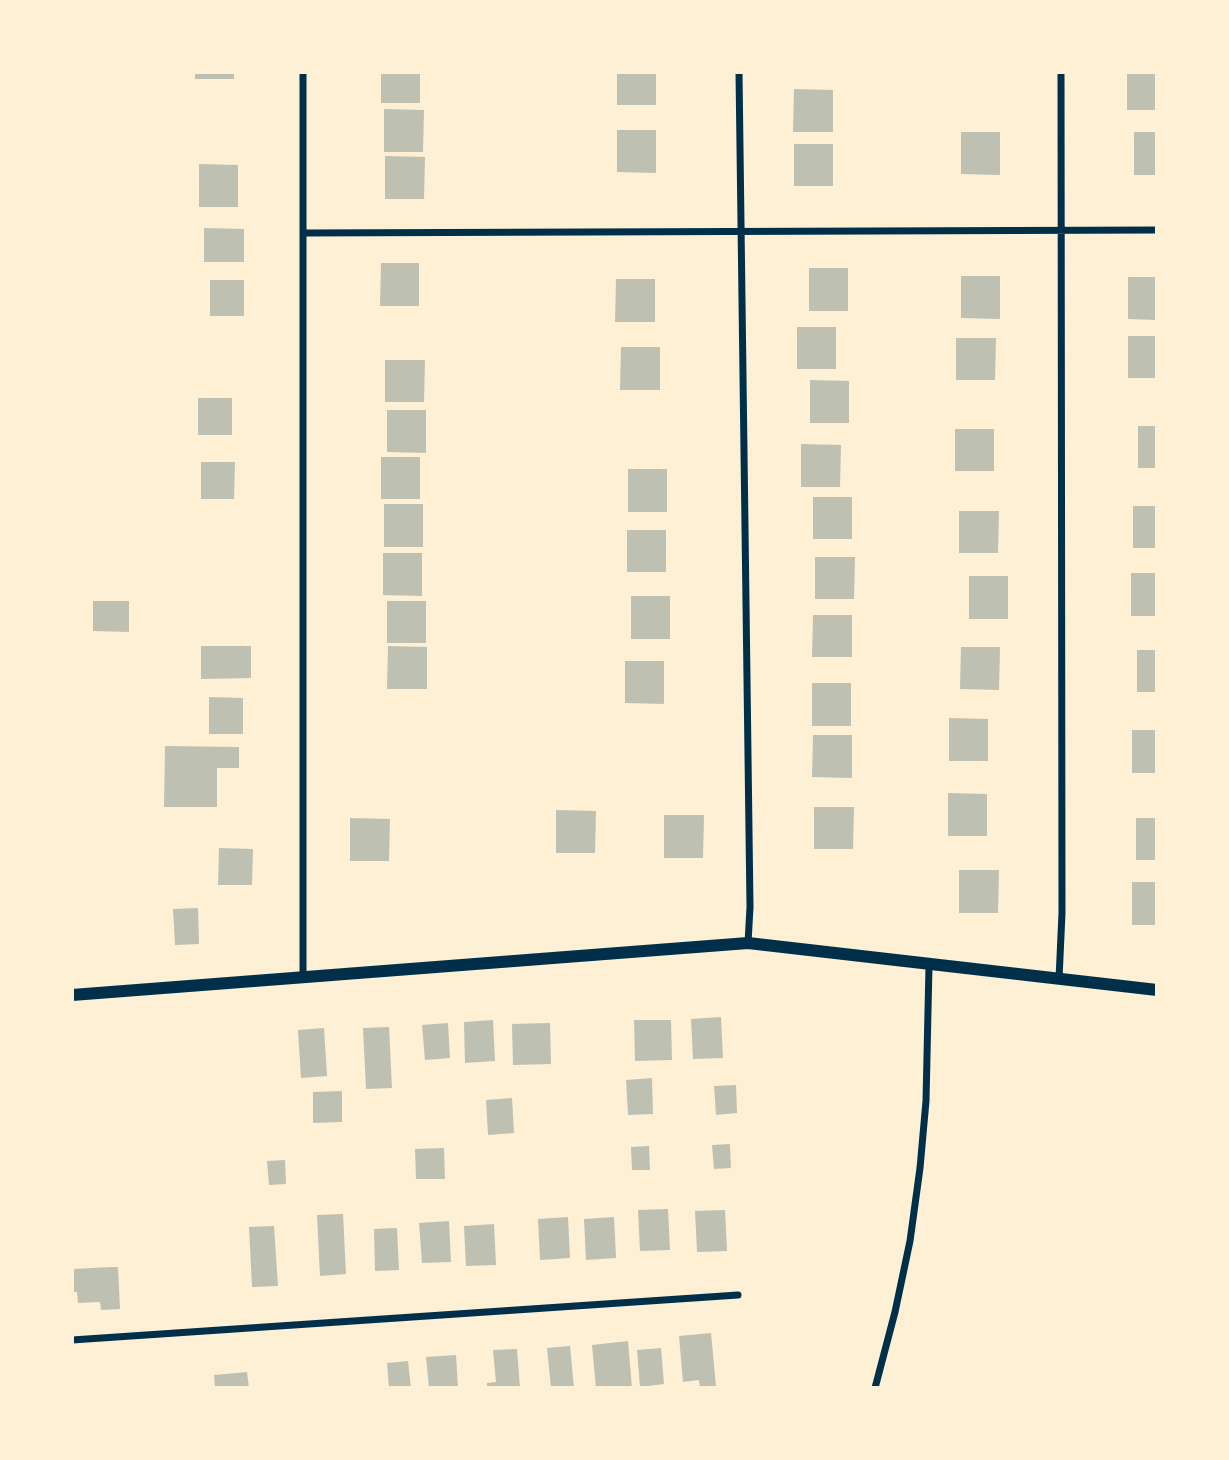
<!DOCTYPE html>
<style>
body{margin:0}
#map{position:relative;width:1229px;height:1460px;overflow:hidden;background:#fdf0d5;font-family:"Titillium Web",sans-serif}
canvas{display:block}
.frame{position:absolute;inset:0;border:74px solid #fdf0d5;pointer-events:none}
</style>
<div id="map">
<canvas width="1229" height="1460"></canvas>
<div class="frame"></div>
</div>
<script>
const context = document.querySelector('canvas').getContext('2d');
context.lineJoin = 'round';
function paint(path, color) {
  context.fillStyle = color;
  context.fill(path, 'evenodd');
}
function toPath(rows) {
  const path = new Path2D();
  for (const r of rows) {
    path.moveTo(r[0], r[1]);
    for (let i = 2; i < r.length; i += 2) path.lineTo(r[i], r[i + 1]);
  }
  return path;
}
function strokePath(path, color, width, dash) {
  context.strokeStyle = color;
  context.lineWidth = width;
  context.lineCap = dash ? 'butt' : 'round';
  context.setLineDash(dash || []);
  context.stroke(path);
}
const building = toPath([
 [195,72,234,72,234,79,195,79],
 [381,72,420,72,420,103,381,103],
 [617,72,656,72,656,105,617,105],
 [1127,72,1157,72,1157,110,1127,110],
 [794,89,833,90,833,132,793,132],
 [384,109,424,110,423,152,384,152],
 [617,130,656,130,656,173,617,172],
 [961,132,1000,132,1000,175,961,174],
 [1134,132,1157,132,1157,175,1134,175],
 [794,144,833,144,833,186,794,186],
 [385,156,425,157,424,199,385,199],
 [199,164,238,165,238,207,199,207],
 [204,228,244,229,244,262,204,262],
 [381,263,419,263,419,306,380,306],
 [809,268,848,268,848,311,809,311],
 [961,276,1000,276,1000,319,961,318],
 [1128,277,1157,277,1157,320,1128,319],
 [616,279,655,279,655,322,615,322],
 [210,280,244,280,244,316,210,316],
 [797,327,836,327,836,369,797,369],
 [1128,336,1157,336,1157,378,1128,378],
 [956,338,996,338,995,380,956,380],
 [621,347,660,347,660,390,620,390],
 [385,360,425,360,424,402,385,402],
 [810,380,849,381,849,423,810,423],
 [198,398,232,398,232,435,198,435],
 [387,410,426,410,426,453,387,452],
 [1138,426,1157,426,1157,468,1138,468],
 [955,429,994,429,994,471,955,471],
 [801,444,841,445,840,487,801,487],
 [381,457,420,457,420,499,381,499],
 [201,462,235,462,234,499,201,499],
 [628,469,667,469,667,512,628,512],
 [813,497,852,497,852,539,813,539],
 [384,504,423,504,423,547,384,547],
 [1133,506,1157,506,1157,548,1133,548],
 [959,511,999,511,998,553,959,553],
 [627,530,666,530,666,572,627,572],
 [383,553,422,553,422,596,383,595],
 [815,557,855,557,854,599,815,599],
 [1131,573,1157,573,1157,616,1131,616],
 [969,576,1008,576,1008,619,969,619],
 [631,596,670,596,670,639,631,639],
 [93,601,129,601,129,632,93,631],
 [387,601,426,601,426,643,387,643],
 [813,615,852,615,852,657,812,657],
 [201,646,251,646,251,678,201,679],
 [388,646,427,647,427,689,387,689],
 [961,647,1000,647,999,690,960,689],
 [1137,650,1157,650,1157,692,1137,692],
 [625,661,664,661,664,704,625,703],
 [812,683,851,683,851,726,812,726],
 [209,697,243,698,243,734,209,734],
 [949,718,988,719,988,761,949,761],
 [1132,730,1157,730,1157,773,1132,773],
 [813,735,852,735,852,778,812,777],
 [165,746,239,747,239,768,217,768,217,807,164,807],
 [948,793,987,794,987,836,948,836],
 [814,807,854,807,853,849,814,849],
 [556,810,596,811,595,853,556,853],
 [664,815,704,815,703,858,664,858],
 [350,818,390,819,389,861,350,861],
 [1136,818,1157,818,1157,860,1136,860],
 [219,848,253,849,252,885,218,885],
 [959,870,999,870,998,913,959,913],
 [1132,882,1157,882,1157,925,1132,925],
 [198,908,199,944,175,945,173,909],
 [721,1017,723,1058,693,1059,691,1019],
 [493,1020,495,1061,465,1063,464,1022],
 [634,1020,671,1020,672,1060,635,1061],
 [448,1023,450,1058,425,1060,422,1025],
 [550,1023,551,1064,513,1065,512,1024],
 [389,1027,392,1088,366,1089,363,1028],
 [324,1028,327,1076,301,1078,298,1030],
 [652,1078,653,1114,628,1115,626,1080],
 [736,1085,737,1113,716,1115,714,1086],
 [342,1091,342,1122,313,1123,313,1092],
 [512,1098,514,1133,488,1135,486,1100],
 [730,1144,731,1168,714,1169,712,1145],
 [649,1146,650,1170,632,1170,631,1147],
 [444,1148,445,1179,416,1179,415,1149],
 [285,1160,286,1184,269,1185,267,1161],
 [668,1209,670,1250,640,1251,638,1210],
 [725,1210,727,1251,697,1252,695,1211],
 [343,1214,346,1274,320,1276,317,1215],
 [568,1217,570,1258,540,1260,538,1219],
 [614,1217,616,1258,586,1260,584,1219],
 [449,1221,451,1262,422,1263,419,1223],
 [494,1224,496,1265,466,1266,464,1226],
 [274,1226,278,1286,252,1287,249,1227],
 [397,1228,399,1270,375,1271,374,1229],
 [111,1267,118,1267,120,1309,101,1310,100,1302,78,1303,77,1292,72,1292,73,1269],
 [711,1333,716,1386,700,1388,699,1380,683,1382,679,1336],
 [628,1341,632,1388,596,1388,592,1345],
 [570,1346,574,1388,551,1388,547,1348],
 [661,1348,664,1384,640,1387,637,1350],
 [517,1349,520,1388,487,1388,487,1383,496,1382,493,1350],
 [456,1355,458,1388,429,1388,426,1357],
 [408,1361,411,1388,389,1388,387,1363],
 [247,1372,249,1388,215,1388,214,1375]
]);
const minor = toPath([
 [303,72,303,977],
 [739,72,750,907,748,943],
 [303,233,1157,230],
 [1059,979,1062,913,1061,72],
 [72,1340,738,1295],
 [875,1388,895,1312,910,1241,920,1168,926,1101,929,966]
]);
const tertiary = toPath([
 [72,995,748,943,1157,990]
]);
paint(building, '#bec0b2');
strokePath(minor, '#003049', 7);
strokePath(tertiary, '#003049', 12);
</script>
